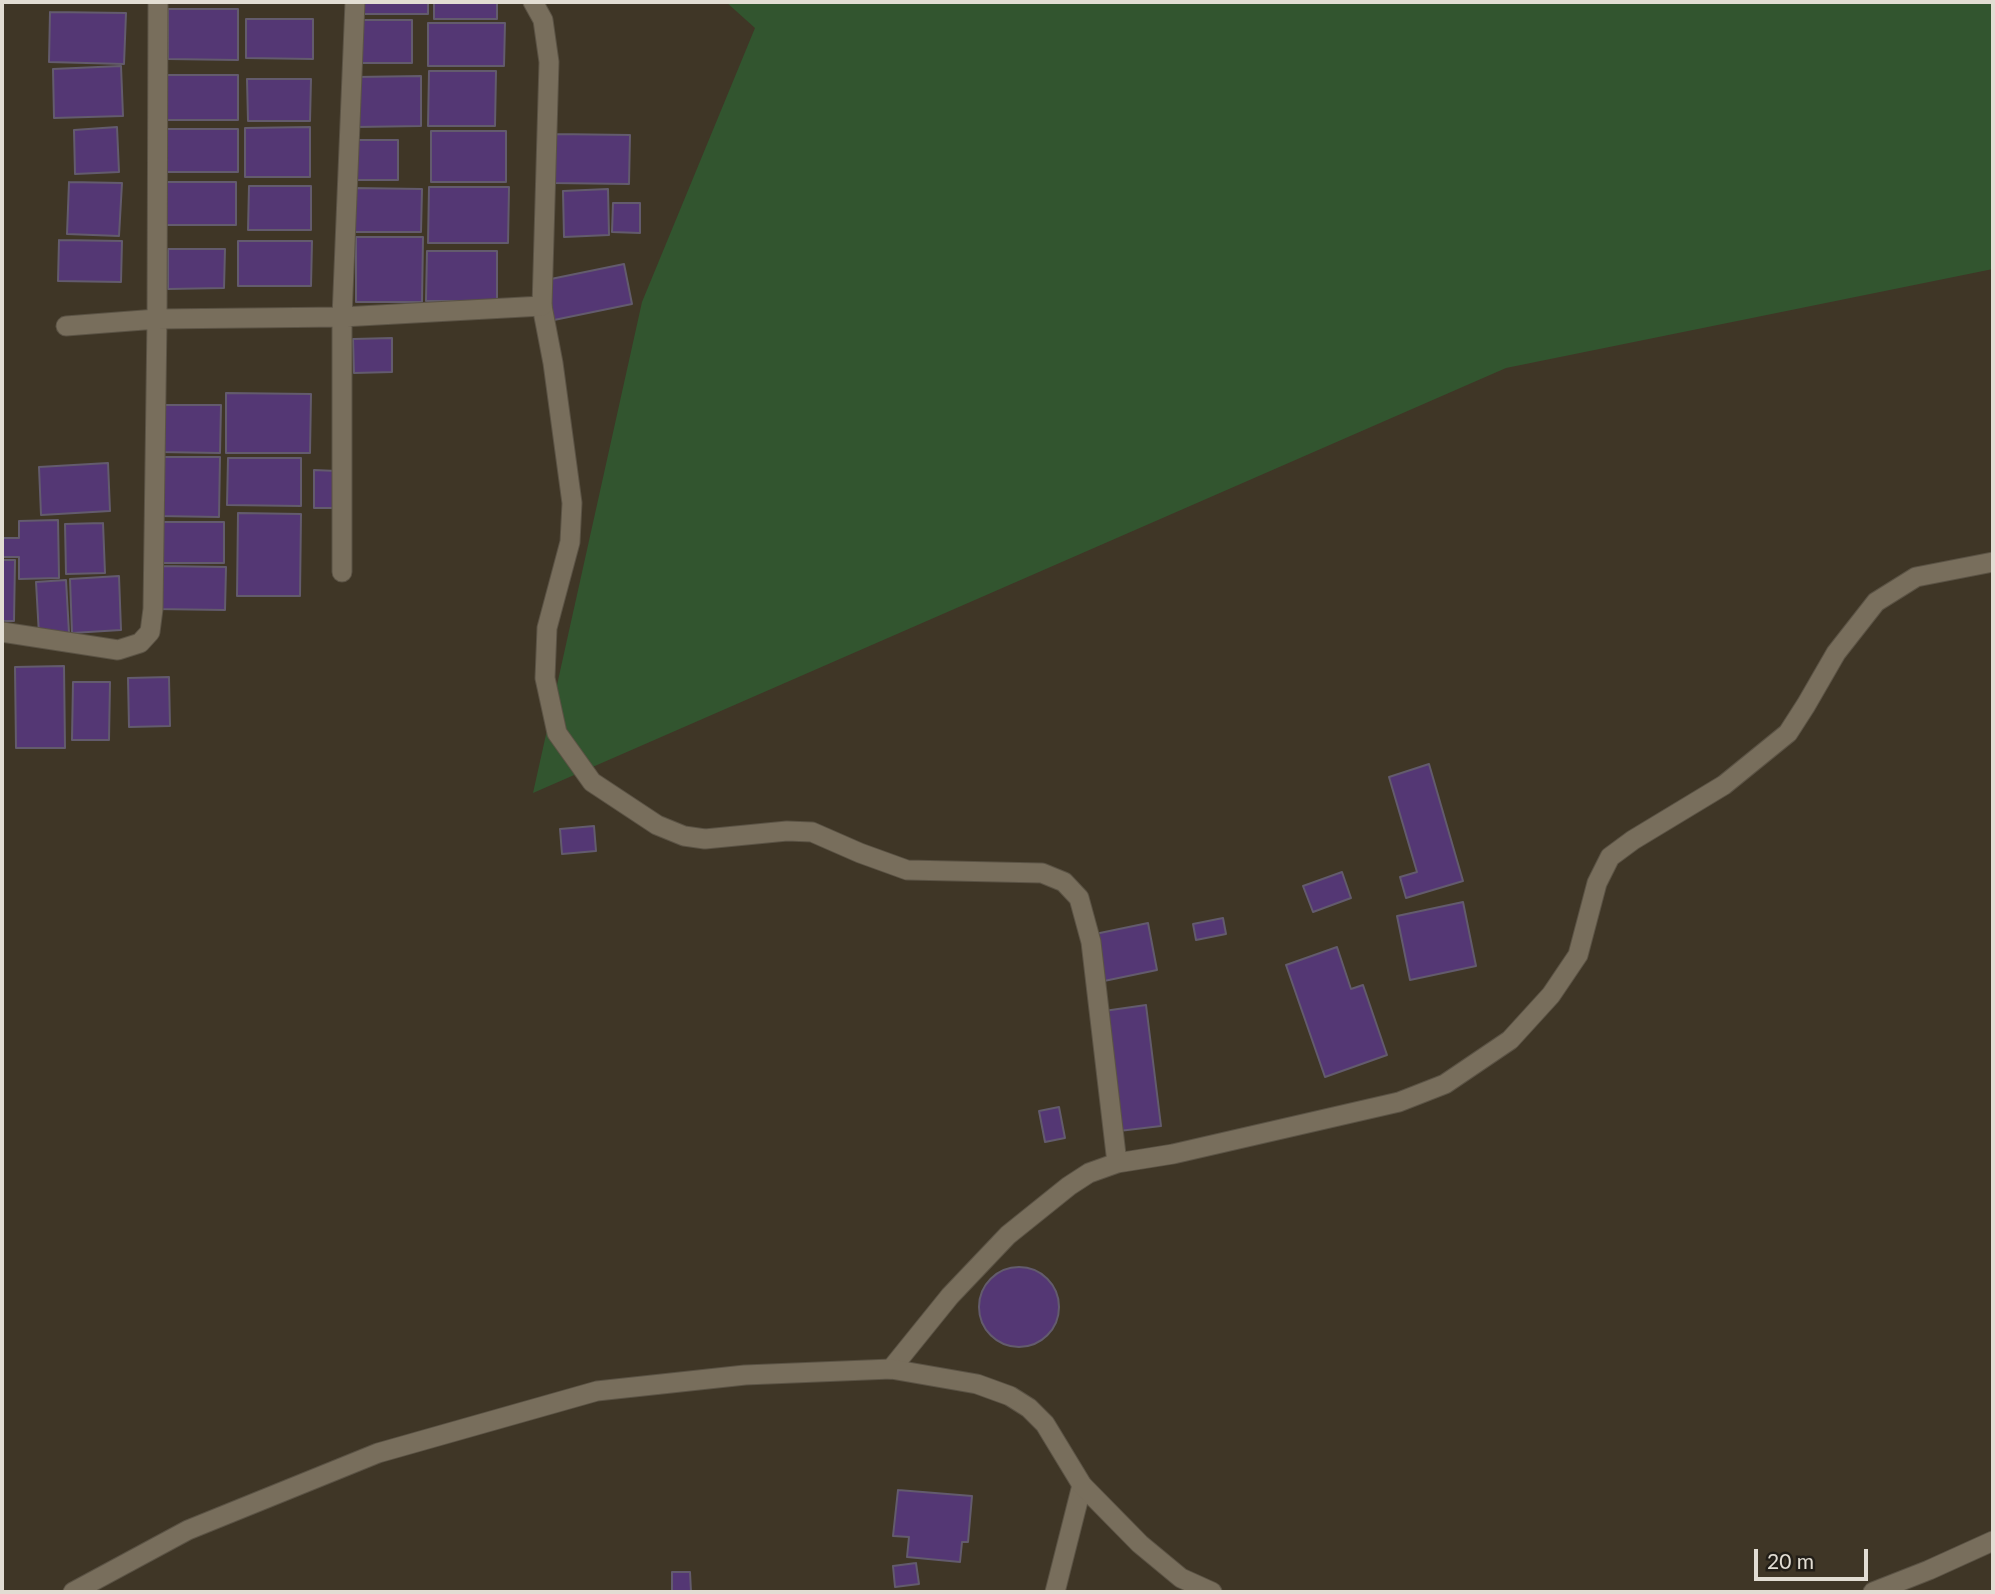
<!DOCTYPE html>
<style>
body{margin:0}
#map{position:relative;width:1995px;height:1594px;overflow:hidden;background:#3f3626;font-family:Lato,sans-serif}
canvas{display:block}
.frame{position:absolute;inset:0;border:4px solid #e2ddd3;pointer-events:none}
.scale{position:absolute;left:1754px;top:1549px;width:114px;height:32px;box-sizing:border-box;border:4px solid #e2ddd3;border-top:0;padding-left:9px;font-size:21px;line-height:24px;white-space:nowrap;color:#e2ddd3;-webkit-text-stroke:5px #221e17;paint-order:stroke}
</style>
<div id="map">
<canvas width="1995" height="1594"></canvas>
<div class="frame"></div>
<div class="scale">20 m</div>
</div>
<script>
const context = document.querySelector('canvas').getContext('2d');
context.lineJoin = 'round';
function paint(path, color) {
  context.fillStyle = color;
  context.fill(path, 'evenodd');
}
function toPath(rows) {
  const path = new Path2D();
  for (const r of rows) {
    if (r.length === 3) {
      path.moveTo(r[0] + r[2], r[1]);
      path.arc(r[0], r[1], r[2], 0, 2 * Math.PI);
      continue;
    }
    path.moveTo(r[0], r[1]);
    for (let i = 2; i < r.length; i += 2) path.lineTo(r[i], r[i + 1]);
  }
  return path;
}
function strokePath(path, color, width, dash) {
  context.strokeStyle = color;
  context.lineWidth = width;
  context.lineCap = dash ? 'butt' : 'round';
  context.setLineDash(dash || []);
  context.stroke(path);
}
const green = toPath([
 [726,2,1993,2,1993,269,1506,368,533,793,642,302,755,28]
]);
const building = toPath([
 [361,2,428,2,428,14,360,14,361,2],
 [434,2,497,2,497,19,434,19,434,2],
 [168,9,238,9,238,60,168,59,168,9],
 [50,12,126,13,124,64,49,62,50,12],
 [246,19,313,19,313,59,246,58,246,19],
 [356,20,412,20,412,63,355,63,356,20],
 [428,23,505,23,504,66,428,66,428,23],
 [121,66,123,116,54,118,53,69,121,66],
 [429,71,496,71,495,126,428,126,429,71],
 [164,75,238,75,238,120,164,120,164,75],
 [421,76,421,126,356,127,356,77,421,76],
 [247,79,311,79,310,121,248,121,247,79],
 [117,127,119,172,75,174,74,130,117,127],
 [310,127,310,177,245,177,245,128,310,127],
 [165,129,238,129,238,172,165,172,165,129],
 [431,131,506,131,506,182,431,182,431,131],
 [554,134,630,135,629,184,553,183,554,134],
 [352,140,398,140,398,180,352,180,352,140],
 [69,182,122,183,119,236,67,234,69,182],
 [165,182,236,182,236,225,164,225,165,182],
 [249,186,311,186,311,230,248,230,249,186],
 [429,187,509,187,508,243,428,243,429,187],
 [353,188,422,189,421,232,353,232,353,188],
 [608,189,609,235,564,237,563,191,608,189],
 [613,203,640,203,640,233,612,232,613,203],
 [356,237,423,237,422,302,356,302,356,237],
 [59,240,122,241,121,282,58,281,59,240],
 [238,241,312,241,311,286,238,286,238,241],
 [168,249,225,249,224,288,168,289,168,249],
 [427,251,497,251,497,301,426,301,427,251],
 [624,264,632,304,554,320,546,280,624,264],
 [392,338,392,372,354,373,353,339,392,338],
 [226,393,311,394,310,453,226,453,226,393],
 [159,405,221,405,220,453,159,452,159,405],
 [159,457,220,457,219,517,158,516,159,457],
 [228,458,301,458,301,506,227,505,228,458],
 [108,463,110,511,41,515,39,467,108,463],
 [314,470,337,471,336,508,314,508,314,470],
 [238,513,301,514,300,596,237,596,238,513],
 [58,520,59,578,19,579,19,557,2,557,2,538,19,538,19,521,58,520],
 [158,522,224,522,224,563,158,563,158,522],
 [103,523,105,573,66,574,65,524,103,523],
 [2,560,15,560,14,621,2,621,2,560],
 [157,566,226,567,225,610,156,609,157,566],
 [119,576,121,630,72,633,70,579,119,576],
 [66,580,69,633,39,635,36,582,66,580],
 [64,666,65,748,16,748,15,667,64,666],
 [169,677,170,726,129,727,128,678,169,677],
 [73,682,110,682,109,740,72,740,73,682],
 [1429,764,1463,881,1406,898,1400,877,1417,872,1389,777,1429,764],
 [594,826,596,851,562,854,560,829,594,826],
 [1342,872,1351,898,1313,912,1303,886,1342,872],
 [1463,902,1476,966,1410,980,1397,916,1463,902],
 [1223,918,1226,934,1196,940,1193,924,1223,918],
 [1148,923,1157,970,1104,981,1095,934,1148,923],
 [1337,947,1351,989,1363,985,1387,1055,1325,1077,1286,965,1337,947],
 [1146,1005,1161,1126,1119,1131,1104,1011,1146,1005],
 [1059,1107,1065,1138,1045,1142,1039,1111,1059,1107],
 [1019,1307,40],
 [898,1490,972,1496,968,1542,962,1542,960,1562,907,1557,909,1537,893,1536,898,1490],
 [916,1563,919,1584,895,1587,893,1566,916,1563],
 [672,1572,690,1572,691,1592,672,1592,672,1572]
]);
const service = toPath([
 [542,306,553,363,572,503,570,542,547,628,545,678,557,733,592,782,657,825,684,836,705,839,787,831,812,832,860,853,907,870,1042,873,1064,882,1079,898,1091,942,1117,1163],
 [891,1369,950,1296,1008,1235,1069,1186,1089,1173,1117,1163,1173,1154,1399,1102,1445,1084,1510,1040,1551,995,1578,955,1597,883,1610,857,1633,840,1724,785,1788,733,1806,705,1836,653,1876,602,1916,577,1993,562]
]);
const minor = toPath([
 [66,326,157,319,342,317,355,2],
 [342,572,342,317,542,306,549,62,543,20,533,2],
 [2,632,118,650,140,643,150,632,153,609,157,319,158,2],
 [1055,1592,1082,1485]
]);
const tertiary = toPath([
 [73,1592,188,1530,378,1453,597,1391,745,1375,891,1369,977,1384,1010,1396,1029,1408,1045,1424,1082,1485,1140,1544,1181,1578,1212,1592],
 [1873,1592,1929,1570,1993,1541]
]);
paint(green, '#32552f');
paint(building, '#543774');
strokePath(building, '#635b6d', 2);
strokePath(service, '#5b5345', 21);
strokePath(minor, '#5b5345', 21);
strokePath(tertiary, '#5b5345', 21);
strokePath(service, '#786e5c', 19);
strokePath(minor, '#786e5c', 19);
strokePath(tertiary, '#786e5c', 19);
</script>
